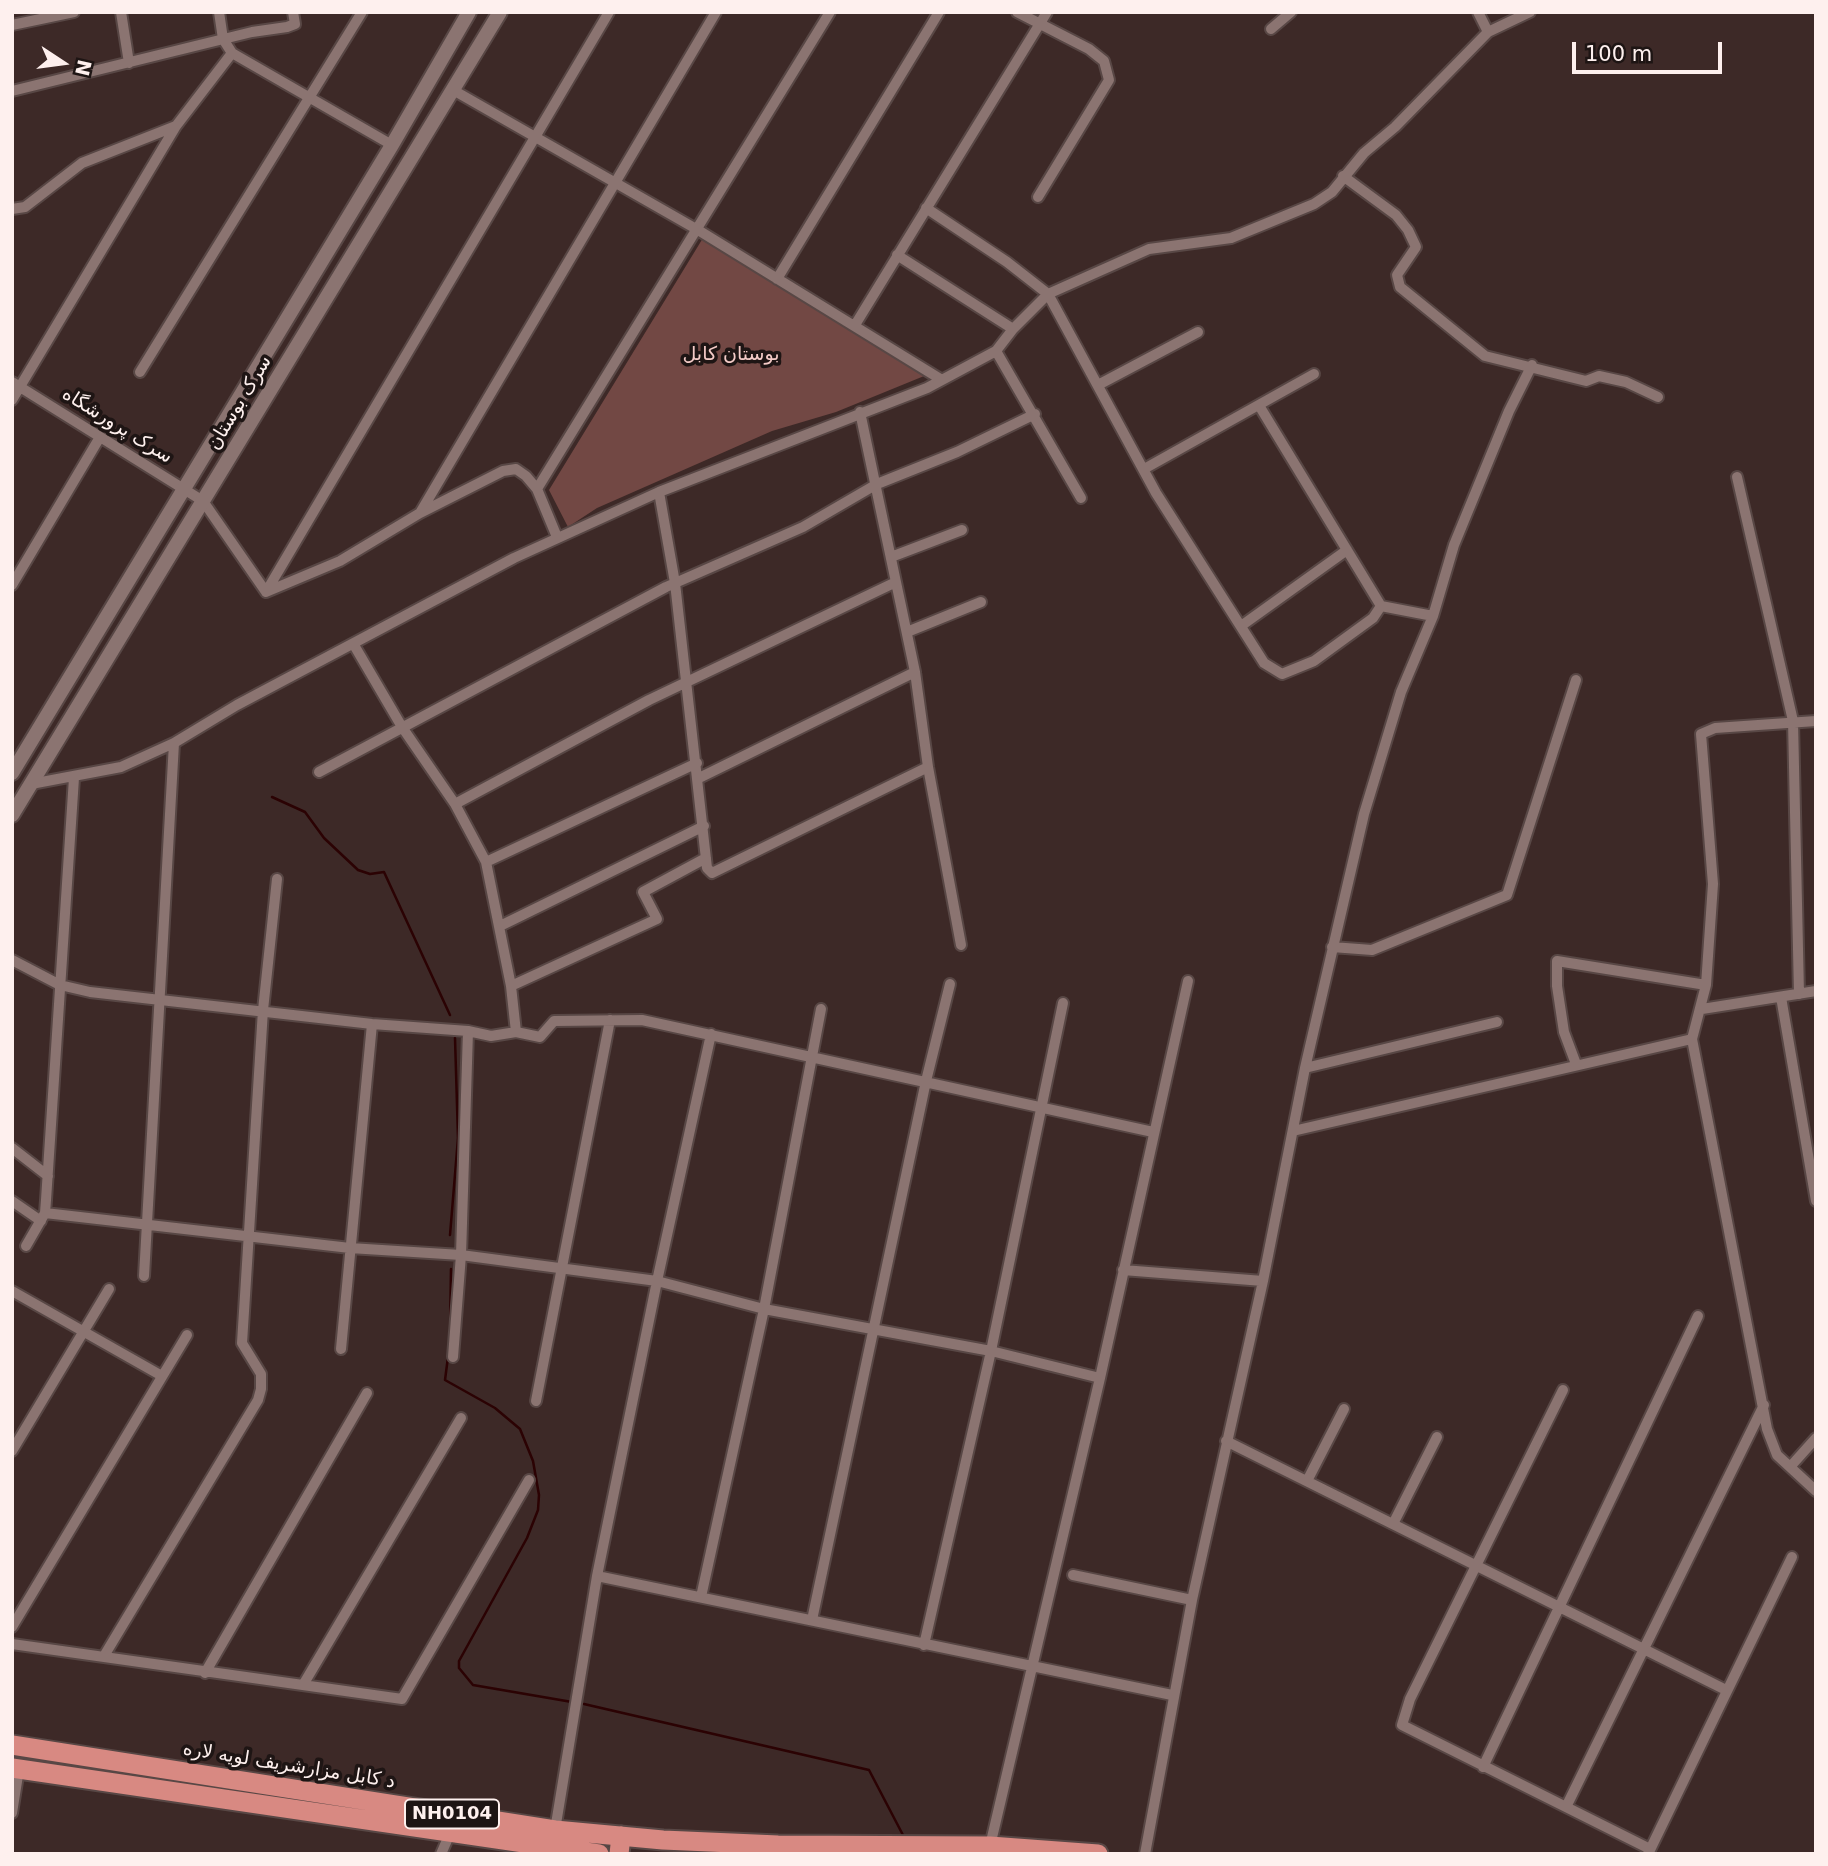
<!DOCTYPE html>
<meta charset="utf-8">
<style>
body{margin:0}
#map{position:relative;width:1828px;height:1866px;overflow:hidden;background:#3d2927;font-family:"DejaVu Sans",sans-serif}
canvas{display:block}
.frame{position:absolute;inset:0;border:14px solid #fef0ee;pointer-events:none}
.north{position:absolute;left:28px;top:28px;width:70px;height:70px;-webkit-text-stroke:5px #1e1514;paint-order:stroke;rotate:103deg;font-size:19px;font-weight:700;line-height:28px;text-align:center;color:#fef0ee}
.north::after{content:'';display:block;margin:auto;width:24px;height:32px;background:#fef0ee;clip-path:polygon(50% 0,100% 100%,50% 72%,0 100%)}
.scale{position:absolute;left:1572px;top:42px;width:150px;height:32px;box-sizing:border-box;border:4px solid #fef0ee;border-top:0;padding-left:9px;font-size:21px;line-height:24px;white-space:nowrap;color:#fef0ee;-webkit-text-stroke:5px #1e1514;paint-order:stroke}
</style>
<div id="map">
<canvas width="1828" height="1866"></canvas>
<div class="frame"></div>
<div class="north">N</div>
<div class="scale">100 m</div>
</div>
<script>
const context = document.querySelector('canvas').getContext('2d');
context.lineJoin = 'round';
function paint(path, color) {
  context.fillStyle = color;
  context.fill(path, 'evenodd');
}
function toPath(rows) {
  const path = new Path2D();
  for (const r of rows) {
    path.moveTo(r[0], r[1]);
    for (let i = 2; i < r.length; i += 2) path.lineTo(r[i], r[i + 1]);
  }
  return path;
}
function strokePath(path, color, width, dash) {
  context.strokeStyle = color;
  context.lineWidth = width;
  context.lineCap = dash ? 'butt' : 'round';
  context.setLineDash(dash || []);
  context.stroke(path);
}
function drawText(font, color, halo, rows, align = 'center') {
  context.font = font + ' "DejaVu Sans","Noto Naskh Arabic",sans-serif';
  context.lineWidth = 7;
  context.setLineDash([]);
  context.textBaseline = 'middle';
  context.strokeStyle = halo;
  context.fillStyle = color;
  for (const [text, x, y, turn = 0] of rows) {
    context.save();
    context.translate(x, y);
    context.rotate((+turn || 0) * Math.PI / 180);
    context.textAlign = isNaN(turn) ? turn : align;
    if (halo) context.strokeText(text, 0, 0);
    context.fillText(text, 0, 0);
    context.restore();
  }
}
const green = toPath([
 [703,238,929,374,836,412,772,431,597,508,568,527,549,490]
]);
const stream = toPath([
 [272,797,305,812,324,838,358,870,370,874,384,872,450,1015],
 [450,1235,458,1138,455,1038],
 [450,1333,451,1269],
 [448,1357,445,1380,495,1408,520,1429,533,1461,539,1495,538,1510,527,1538,459,1661,459,1668,473,1685,572,1702],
 [584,1704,869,1770,904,1837]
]);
const minor = toPath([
 [121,12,129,63],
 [219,12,223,39,232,53,392,145],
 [1017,12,1089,49,1104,61,1109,80,1038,197],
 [1478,12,1488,32],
 [12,25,74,12],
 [1271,29,1291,12],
 [453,90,698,230,942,380],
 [12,91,252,32,287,27,295,24,293,12],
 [1343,176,1396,215,1408,230,1416,247,1397,275,1400,287,1485,356,1586,381,1599,376,1626,382,1658,397],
 [926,208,1007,262,1048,294,1156,493,1264,663,1282,674,1314,661,1373,618,1381,606,1433,616],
 [12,209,25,207,82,163,176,126],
 [897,255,1013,329],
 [777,279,939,12],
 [855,325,1047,12],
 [996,351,1081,498],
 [140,372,362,12],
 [12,382,203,501,266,592],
 [1098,385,1198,332],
 [12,400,176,126,232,53],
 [1260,407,1381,606],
 [860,412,915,672,928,767,961,945],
 [1144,469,1314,374],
 [1737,477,1793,721,1799,994],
 [537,489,830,12],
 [659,492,675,583,707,868,712,873,928,767],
 [420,513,716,12],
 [891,557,962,530],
 [12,585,100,437],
 [266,592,609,12],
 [266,592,340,561,420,513,503,471,516,469,526,476,537,489,557,537],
 [1241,626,1347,550],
 [907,632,981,602],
 [354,645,402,727,455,804,486,862,511,986,516,1032],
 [1816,721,1715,728,1701,734,1713,884,1706,985,1692,1039,1767,1429,1777,1455,1816,1491],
 [319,772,666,587,803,527,877,484,957,452,1035,414],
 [699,778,915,672],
 [31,784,121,767,174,743,237,705,514,558,659,492,927,388,996,351,1013,329,1048,294,1149,249,1231,238,1314,204,1332,192,1364,153,1395,127,1488,32,1530,12],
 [455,804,649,700,896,582],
 [486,862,697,763],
 [500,926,704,826],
 [1332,947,1372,950,1507,895,1576,680],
 [12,960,60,985,90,992,372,1024,468,1031,491,1036,516,1032,540,1037,554,1021,642,1020,1153,1132],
 [511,986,657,919,643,892,706,858],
 [1781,997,1816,1201],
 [1702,1009,1816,991],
 [1576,1064,1564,1032,1557,986,1557,961,1706,985],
 [1305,1068,1497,1022],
 [1293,1131,1692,1039],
 [12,1148,48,1176],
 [12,1201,41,1221],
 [45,1213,350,1248,461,1255,657,1281,764,1309,991,1351,1100,1378],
 [26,1246,45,1213,46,1200,74,778],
 [1123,1270,1263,1281],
 [144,1276,174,743],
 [12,1291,162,1376],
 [341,1349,372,1024],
 [453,1357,461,1255,468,1031],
 [1563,1390,1410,1699,1402,1725,1650,1849],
 [536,1401,610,1020],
 [1226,1441,1726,1690],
 [12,1451,109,1289],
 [1790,1467,1816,1438],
 [1307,1481,1344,1409],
 [1393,1524,1437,1437],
 [1073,1575,1192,1600],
 [597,1576,1172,1695],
 [701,1597,764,1309,821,1009],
 [812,1620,926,1081,950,984],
 [12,1627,187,1335],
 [12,1644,402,1699,529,1480],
 [924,1645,991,1351,1063,1003],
 [104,1656,258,1400,261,1389,261,1374,242,1343,263,1010,277,879],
 [205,1673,367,1393],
 [303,1685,461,1418],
 [1483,1767,1698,1316],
 [1566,1807,1764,1405],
 [12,1813,19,1769],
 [555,1830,597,1576,657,1281,711,1034],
 [990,1846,1100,1378,1188,981],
 [441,1854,451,1831],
 [1145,1854,1192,1600,1263,1281,1305,1068,1364,814,1401,692,1433,616,1454,545,1509,411,1532,365],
 [1648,1854,1792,1557]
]);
const tertiary = toPath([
 [12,773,392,145,469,12],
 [12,815,500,12]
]);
const trunk = toPath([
 [12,1745,555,1830,663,1840,778,1845,990,1846,1098,1854],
 [12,1768,599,1854],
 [619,1854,621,1836]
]);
const shields = [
 [452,1814,94]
];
const shieldNames = [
 ["NH0104",452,1814]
];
const parkNames = [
 ["بوستان کابل",731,355]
];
const streetNames = [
 ["سرک بوستان",240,403,-59],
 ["سرک پرورشگاه",117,426,32],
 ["د کابل مزارشریف لویه لاره",289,1766,9]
];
paint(green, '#724844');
strokePath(stream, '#2b0203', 2.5);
strokePath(minor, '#584745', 14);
strokePath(tertiary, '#584745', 18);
strokePath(trunk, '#584745', 23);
strokePath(minor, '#8b7471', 10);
strokePath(tertiary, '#8b7471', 14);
strokePath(trunk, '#d88982', 19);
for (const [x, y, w] of shields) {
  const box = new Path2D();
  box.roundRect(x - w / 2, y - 14.5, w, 29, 5);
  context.fillStyle = '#1e1514';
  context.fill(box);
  strokePath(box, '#fef0ee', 2);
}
drawText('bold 18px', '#fef0ee', null, shieldNames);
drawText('19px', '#f4cbc7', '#1e1514', parkNames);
drawText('19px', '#fef0ee', '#1e1514', streetNames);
</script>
